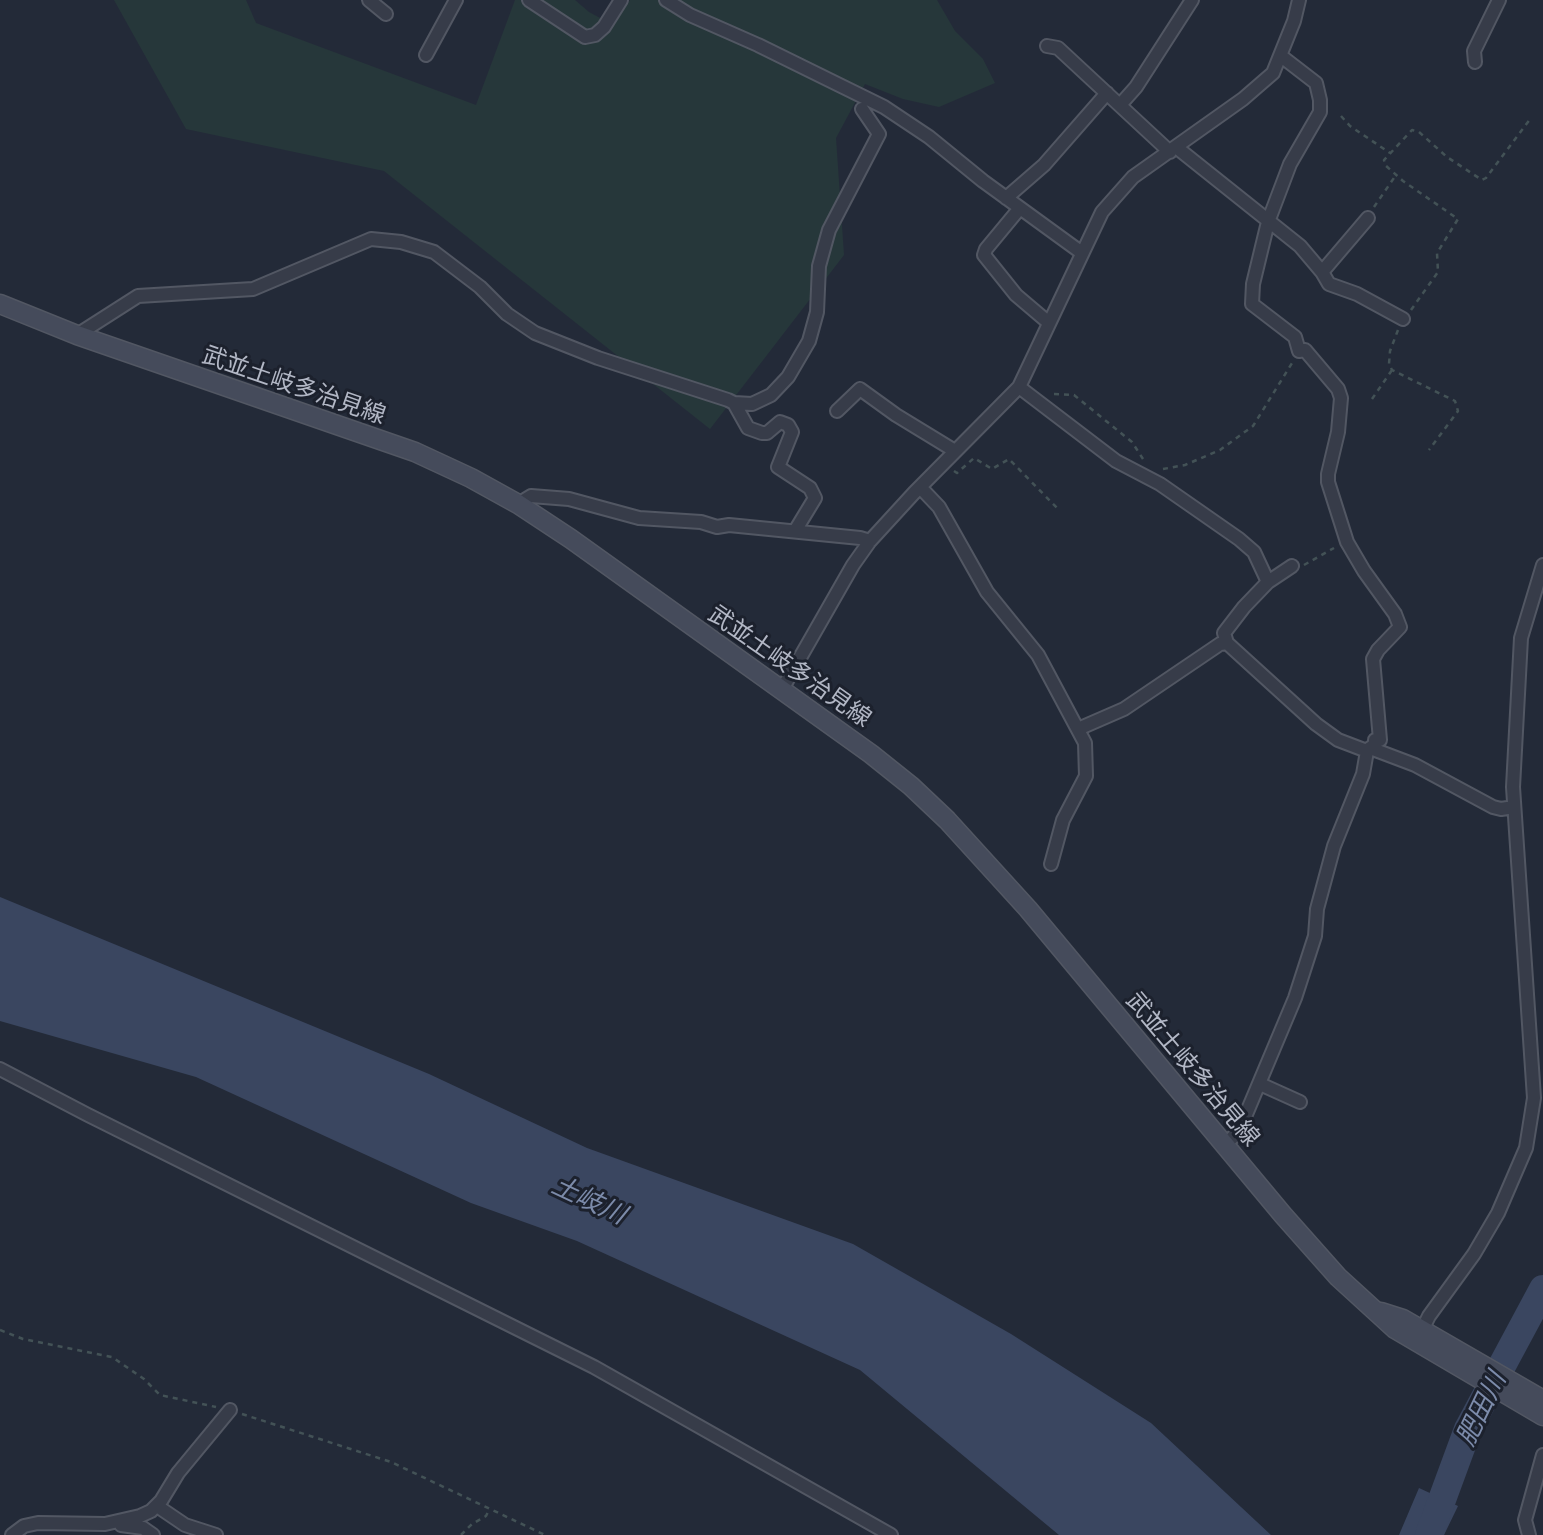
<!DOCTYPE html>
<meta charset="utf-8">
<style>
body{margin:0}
canvas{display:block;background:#232a38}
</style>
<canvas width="1543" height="1535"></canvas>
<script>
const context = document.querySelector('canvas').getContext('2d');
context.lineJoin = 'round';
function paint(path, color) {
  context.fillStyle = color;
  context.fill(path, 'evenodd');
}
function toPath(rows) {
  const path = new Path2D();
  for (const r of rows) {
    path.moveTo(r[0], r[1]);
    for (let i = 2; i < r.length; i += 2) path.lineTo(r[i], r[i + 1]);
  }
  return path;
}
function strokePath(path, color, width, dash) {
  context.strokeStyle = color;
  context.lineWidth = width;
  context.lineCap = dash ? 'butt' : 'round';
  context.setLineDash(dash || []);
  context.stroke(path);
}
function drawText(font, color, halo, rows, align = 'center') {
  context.font = font + ' "Exo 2","Noto Sans JP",sans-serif';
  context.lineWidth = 6;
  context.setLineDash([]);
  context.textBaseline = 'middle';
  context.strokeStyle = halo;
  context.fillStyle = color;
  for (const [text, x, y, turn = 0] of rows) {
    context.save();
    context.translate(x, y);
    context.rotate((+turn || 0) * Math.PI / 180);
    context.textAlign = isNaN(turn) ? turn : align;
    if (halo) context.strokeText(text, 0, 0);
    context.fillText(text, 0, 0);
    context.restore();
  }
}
const green = toPath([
 [114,0,246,0,256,23,476,105,515,0,575,0,589,12,613,25,630,0,937,0,955,31,983,59,995,83,939,107,903,99,865,84,836,138,844,255,710,429,384,171,186,129]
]);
const water = toPath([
 [0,897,429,1074,587,1148,853,1244,1011,1334,1151,1423,1271,1535,1059,1535,860,1370,577,1241,471,1203,196,1077,0,1021],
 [1419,1488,1458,1506,1444,1535,1399,1535]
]);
const river = toPath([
 [1429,1535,1468,1429,1543,1289]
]);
const path = toPath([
 [1341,116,1350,126,1390,153],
 [1374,207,1396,175],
 [1411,310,1438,272,1437,253,1458,219,1403,181,1385,165,1384,160,1412,130,1419,132,1447,157,1482,180,1486,178,1531,118],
 [1398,330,1390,351,1389,364,1392,370,1455,401,1458,411,1429,450],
 [1054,394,1074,395,1132,442,1143,459],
 [1372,399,1392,370],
 [1163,469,1185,465,1220,450,1253,426,1292,363],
 [954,471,957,473,974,458,992,469,1009,459,1058,509],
 [1304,565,1334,548],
 [0,1330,23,1339,112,1357,144,1379,160,1395,216,1407],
 [242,1414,391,1462,545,1535],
 [461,1535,472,1524,486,1516,489,1510]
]);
const minor = toPath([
 [369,0,386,14],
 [529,0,585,37,595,35,604,27,621,0],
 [666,0,690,15,758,45,884,107,929,137,983,181,1082,253],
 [1047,46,1058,48,1170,152],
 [426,55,456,0],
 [1281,56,1316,83,1320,100,1320,112,1290,164,1268,222,1253,284,1252,304,1295,337,1299,351,1305,350,1338,389,1341,398,1338,432,1328,474,1328,482,1347,542,1364,571,1395,614,1400,627,1378,650,1373,659,1380,740,1375,740,1375,744,1367,751],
 [1475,62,1474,51,1499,0],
 [1120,105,1136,87,1192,0],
 [1176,147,1300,246,1322,272,1329,284,1357,294,1403,319],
 [1006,198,1044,165,1107,93],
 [1020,208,986,249,984,255,1016,295,1049,323],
 [1322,272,1368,218],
 [77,335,138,296,253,289,371,239,401,242,434,252,480,287,507,314,535,333,598,358,728,400,734,403,748,428,762,433,767,433,780,422,788,425,792,432,778,467,810,488,815,498,795,531],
 [1019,387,1116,461,1160,484,1239,539,1254,552,1268,582],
 [734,403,752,404,771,395,788,377,809,341,817,312,819,266,829,230,879,134,862,109],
 [837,411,860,389,896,415,955,451],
 [920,487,939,507,987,592,1038,655,1085,743,1086,776,1063,820,1051,864],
 [518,504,531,496,569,499,639,518,701,522,717,527,729,525,860,538,870,541],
 [781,691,853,565,870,541,914,493,1019,387,1102,212,1133,177,1243,99,1273,73,1294,21,1299,0],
 [1078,729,1124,709,1220,644,1227,643],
 [1370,748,1415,765,1493,807,1501,809,1514,807],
 [0,1069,88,1115,594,1367,891,1535],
 [1260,1084,1300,1102],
 [1225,1145,1239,1131,1295,998,1315,936,1317,909,1334,846,1363,774,1367,751,1338,740,1316,724,1227,643,1224,633,1244,607,1268,582,1292,566],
 [1422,1330,1429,1316,1474,1254,1498,1213,1526,1148,1534,1098,1513,787,1521,638,1543,565],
 [157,1506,185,1525,216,1535],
 [121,1525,143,1528,153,1535],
 [12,1535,24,1526,38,1523,105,1524,140,1516,151,1511,161,1501,178,1473,230,1410],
 [1529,1535,1525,1520,1543,1455]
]);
const secondary = toPath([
 [0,304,77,335,415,452,471,478,518,504,571,539,871,754,911,786,947,820,1028,909,1283,1215,1338,1277,1395,1329,1543,1416],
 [1381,1312,1403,1319,1543,1400]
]);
const streetNames = [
 ["武並土岐多治見線",294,385,19],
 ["武並土岐多治見線",790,666,35],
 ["武並土岐多治見線",1193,1069,50]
];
const waterNames = [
 ["土岐川",589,1200,25],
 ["肥田川",1481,1409,-64]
];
paint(green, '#26373a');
paint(water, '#3a4660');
strokePath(river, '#3a4660', 28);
strokePath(minor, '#525763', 16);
strokePath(secondary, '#525763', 21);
strokePath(path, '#435256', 2.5, [5, 5]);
strokePath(minor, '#373c49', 12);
strokePath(secondary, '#454b5b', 18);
drawText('24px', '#b2b7c5', '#1c212d', streetNames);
drawText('italic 26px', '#7c8baa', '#1c212d', waterNames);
</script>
